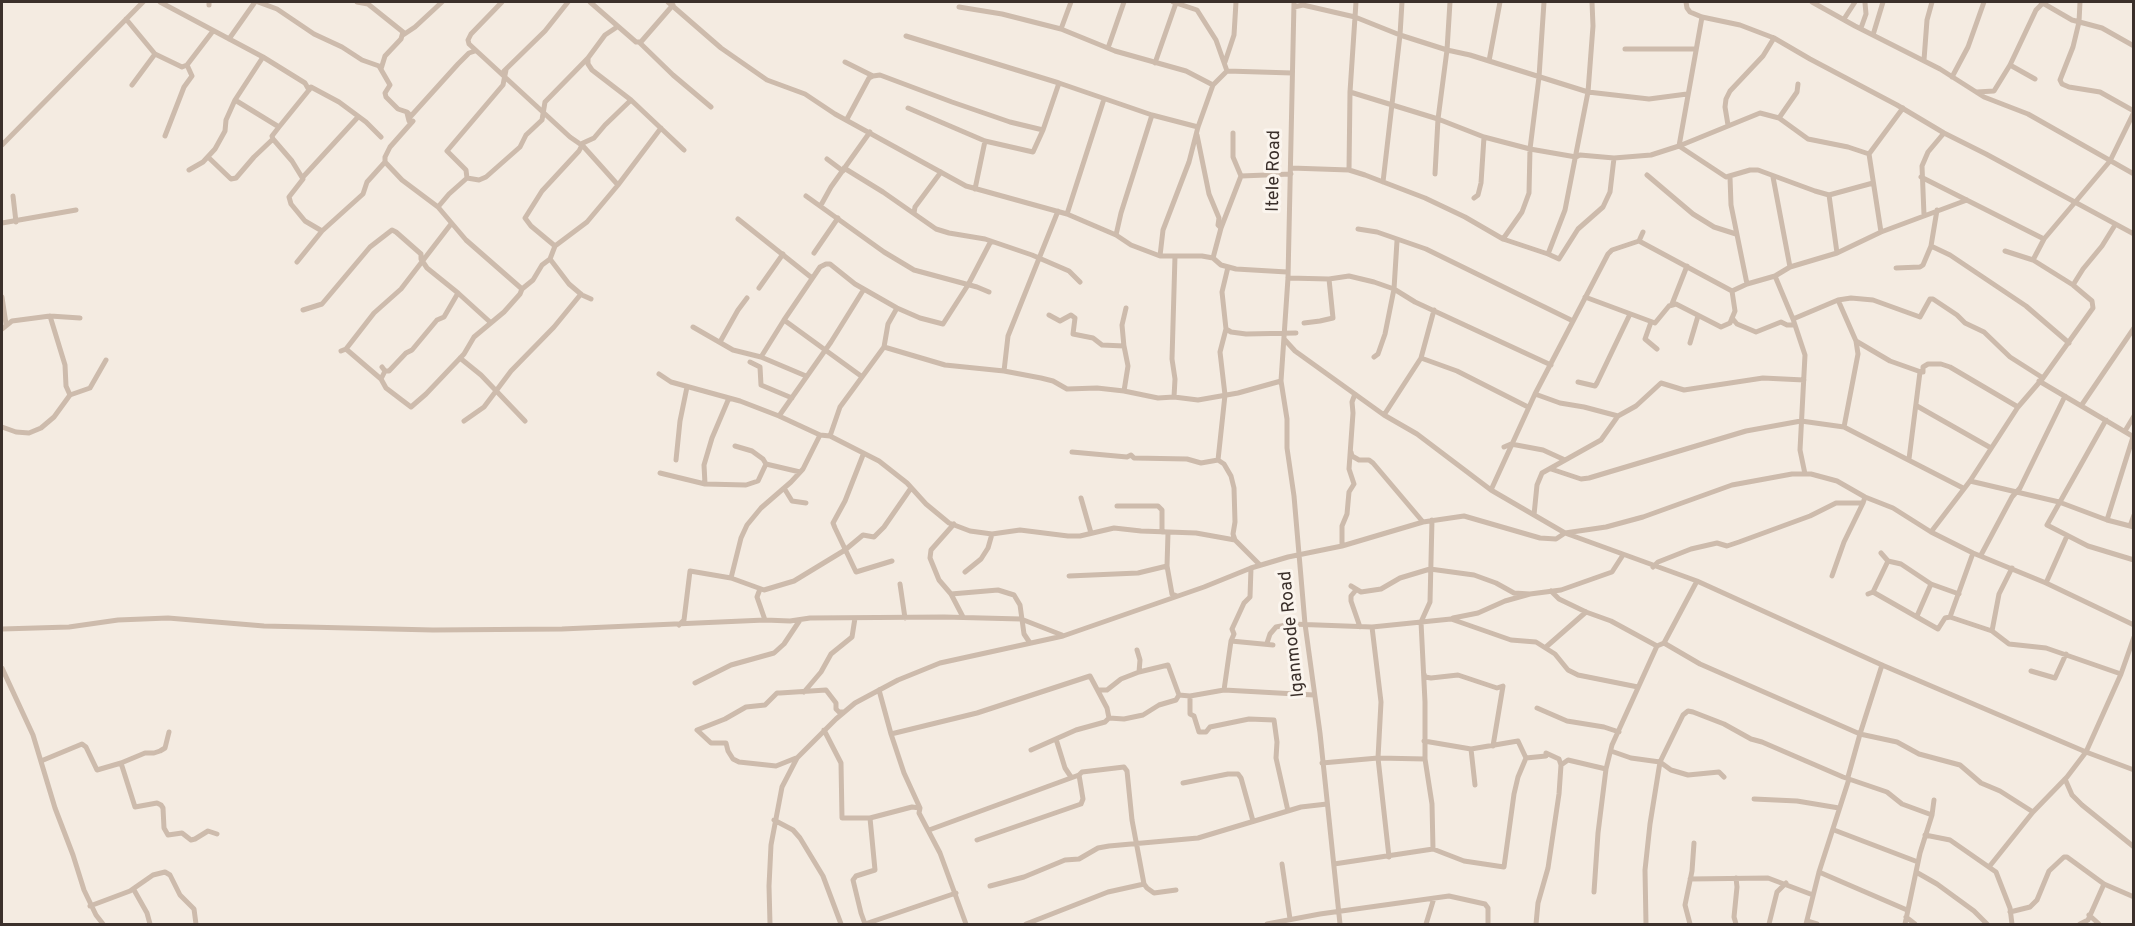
<!DOCTYPE html>
<style>
body{margin:0}
#map{position:relative;width:2135px;height:926px;overflow:hidden;background:#f4ebe1;font-family:Overpass,sans-serif}
canvas{display:block}
.frame{position:absolute;inset:0;border:3px solid #3b302b;pointer-events:none}
</style>
<div id="map">
<canvas width="2135" height="926"></canvas>
<div class="frame"></div>
</div>
<script>
const context = document.querySelector('canvas').getContext('2d');
context.lineJoin = 'round';
function toPath(rows) {
  const path = new Path2D();
  for (const r of rows) {
    path.moveTo(r[0], r[1]);
    for (let i = 2; i < r.length; i += 2) path.lineTo(r[i], r[i + 1]);
  }
  return path;
}
function strokePath(path, color, width, dash) {
  context.strokeStyle = color;
  context.lineWidth = width;
  context.lineCap = dash ? 'butt' : 'round';
  context.setLineDash(dash || []);
  context.stroke(path);
}
function drawText(font, color, halo, rows, align = 'center') {
  context.font = font + ' Overpass,sans-serif';
  context.lineWidth = 6;
  context.setLineDash([]);
  context.textBaseline = 'middle';
  context.strokeStyle = halo;
  context.fillStyle = color;
  for (const [text, x, y, turn = 0] of rows) {
    context.save();
    context.translate(x, y);
    context.rotate((+turn || 0) * Math.PI / 180);
    context.textAlign = isNaN(turn) ? turn : align;
    if (halo) context.strokeText(text, 0, 0);
    context.fillText(text, 0, 0);
    context.restore();
  }
}
const minor = toPath([
 [160,2,263,57,305,83,309,90,279,127,272,136,273,139,254,157,236,178,231,179,208,157],
 [258,2,277,9,314,34,342,47,362,60,379,66,390,85,385,93,386,97,398,109,407,112,411,116,458,64,469,53,475,51],
 [357,2,368,4,403,32,401,39,385,56,381,69],
 [590,2,636,42,640,42],
 [668,2,721,48,767,80,805,94,835,114,966,186,1067,214,1116,235,1131,245,1160,256,1202,256,1213,258,1221,265,1236,269,1287,272],
 [1173,2,1197,10,1216,40,1227,71],
 [1294,2,1288,278,1281,381,1287,419,1287,448,1294,496,1305,624,1320,733,1340,924],
 [1686,2,1687,8,1690,12,1702,17,1740,25,1774,38,1810,59,1897,105,1944,133,1986,154,2134,234],
 [1812,2,1855,26,1940,69,1984,97,2028,114,2134,174],
 [2041,2,2072,20,2102,28,2134,46],
 [2080,2,2079,22,2073,47,2060,80,2062,84,2069,87,2100,92,2134,111],
 [209,5,209,2],
 [673,5,640,43,673,75,711,107],
 [959,7,1002,14,1061,29,1115,51,1186,71,1213,85],
 [1294,7,1303,5,1355,17,1400,35,1447,50,1470,55,1588,92,1649,99,1687,94],
 [126,19,155,54,182,67,187,65,213,31],
 [1844,19,1855,2],
 [1861,28,1866,14,1865,3],
 [1061,29,1071,2],
 [403,35,415,27,442,2],
 [1873,35,1883,2],
 [906,36,1059,83,1152,115],
 [229,39,255,2],
 [1108,48,1124,2],
 [1625,49,1695,49],
 [588,58,588,64,592,70,631,100,684,150],
 [1924,60,1927,20,1932,2],
 [1489,61,1500,2],
 [845,62,873,76],
 [1225,62,1234,35,1236,2],
 [1155,63,1176,3],
 [2010,65,2035,79],
 [504,71,545,31,568,2],
 [1952,77,1968,47,1984,2],
 [132,85,155,54],
 [309,90,311,87,339,102,366,122,381,137],
 [1350,92,1438,119,1484,137,1530,149,1576,157,1580,155,1614,158,1651,155,1679,146,1760,113,1779,118,1808,139,1848,147,1869,154],
 [1977,92,1994,91,2010,65,2036,10,2044,2],
 [235,100,279,127],
 [908,108,985,141,1033,152,1043,130,1059,83],
 [1779,118,1797,92,1798,84],
 [847,119,869,78,873,76,880,75,952,102,1010,122,1043,130],
 [1728,125,1725,107,1726,99,1730,91,1763,56,1774,38],
 [1197,135,1209,194,1219,218,1218,225,1221,228,1213,258],
 [165,136,184,87,192,76,187,65],
 [273,139,292,161,303,179,289,197,291,204,305,221,322,231],
 [2,145,143,2],
 [1679,146,1726,177,1750,170,1758,170,1815,191,1829,195,1873,183],
 [1679,146,1702,17],
 [827,159,843,171],
 [385,162,402,180,438,207,466,240,522,289],
 [844,168,883,192,936,229,949,233,985,239,1032,255,1069,271,1080,282],
 [1291,168,1349,170,1365,175,1425,198,1465,217,1503,239,1548,254,1559,259,1578,229,1603,207,1610,192,1614,158],
 [189,170,203,162,215,149,225,131,226,120,235,100,263,57],
 [1349,170,1350,92,1356,2],
 [1435,174,1438,119,1447,50,1450,2],
 [1647,175,1693,214,1714,227,1736,234],
 [1241,176,1291,174],
 [303,177,358,117],
 [1730,177,1731,205,1747,284],
 [1773,177,1790,267],
 [1921,177,2044,239],
 [467,178,479,180,486,177,520,147,526,135,542,120,545,102,588,58,605,35,617,27],
 [467,178,466,170,447,151,503,85,506,70],
 [1383,182,1400,35,1402,2],
 [618,185,661,128],
 [975,189,985,141],
 [1829,195,1837,253],
 [13,196,16,222],
 [806,196,884,252,914,270,977,287,989,292],
 [1474,198,1478,195,1481,183,1484,137],
 [821,205,831,187,870,132],
 [438,207,449,194,467,178],
 [914,213,915,207,941,172],
 [1067,214,1104,99],
 [1924,215,1922,166,1928,152,1944,133],
 [738,219,812,278],
 [2,223,76,210],
 [1221,228,1241,176,1233,157,1233,133],
 [1358,229,1377,232,1426,249,1573,321],
 [1881,232,1869,154,1903,108],
 [1116,235,1121,213,1152,115,1198,127],
 [1503,239,1522,212,1529,193,1530,149,1539,77,1544,2],
 [1639,241,1643,232],
 [555,246,531,226,525,218,542,191,579,151,583,143,594,138,605,125,631,100],
 [1931,246,1950,255,2026,306,2069,343],
 [814,253,838,218],
 [1548,254,1565,210,1588,92,1593,26,1592,2],
 [1160,256,1163,230,1189,162,1198,127,1213,85,1227,71,1292,73],
 [550,259,569,284,582,295,591,299],
 [2033,260,2044,239,2110,161,2134,112],
 [297,262,322,231,363,194,367,182,385,162,385,157,390,147,413,121,409,121,407,113],
 [1896,268,1920,267,1923,265,1931,246,1937,210],
 [1775,276,1793,319,1805,355,1800,450,1805,474],
 [1288,278,1329,279,1349,276,1374,282,1394,289,1415,302,1551,365],
 [2073,285,2083,269,2102,246,2115,225],
 [759,288,783,254],
 [1732,291,1747,284,1775,276,1790,267,1837,253,1881,232,1967,200],
 [458,293,490,322],
 [2,297,6,324],
 [1585,297,1655,323,1669,306,1676,304,1721,327,1730,323,1735,311,1732,291],
 [1838,300,1856,341,1858,354,1844,427],
 [1672,304,1687,266],
 [303,310,322,304,370,247,392,230,396,232,421,254,421,259,427,268,458,293,444,317,437,320,412,350,406,353,389,371,385,371,382,367],
 [1049,315,1060,321,1071,315,1075,318,1073,334,1093,338,1102,345,1124,346,1128,366,1124,391],
 [50,316,65,365,66,386,70,395],
 [1732,318,1737,324,1756,332,1781,322,1787,325,1795,325],
 [1793,319,1838,300,1851,298,1873,300,1920,317,1930,299,1933,299,1957,315,1965,323,1984,332,2010,357,2043,378],
 [784,320,761,357,806,376],
 [1651,322,1645,339,1657,349],
 [1304,323,1320,321,1333,318,1329,279],
 [693,327,733,350,761,357],
 [2,329,12,321,50,316,80,318],
 [1226,329,1231,332,1246,334,1296,333],
 [1285,340,1295,351,1384,415,1417,434,1491,490,1565,533,1697,581,1882,665,2086,752,2134,770],
 [1856,341,1890,361,1921,372],
 [720,342,738,310,747,298],
 [1690,343,1698,316],
 [884,347,945,365,1004,371,1041,378,1053,381,1067,389,1097,388,1124,391,1158,398,1174,397,1198,400,1238,393,1281,381],
 [1124,347,1122,325,1126,308],
 [346,349,381,379],
 [341,351,346,349,374,313,401,289,451,224],
 [1374,357,1378,354,1385,334,1394,289,1397,241],
 [460,358,481,375,525,421],
 [1421,358,1457,371,1528,407],
 [750,362,760,367,761,385,792,398],
 [385,371,381,379,386,388,411,407,426,394,464,354,474,337,504,312,520,294,522,289,533,280,542,265,550,259,555,246,587,222,618,185,583,146,570,137,469,44,468,40,471,34,502,2],
 [1004,371,1008,336,1058,211],
 [659,374,671,382,740,401,779,416,831,342,864,289],
 [861,376,784,320,820,267,826,264,830,264,855,284,897,308,920,318,943,324,968,285,991,241],
 [2039,381,2134,437],
 [1578,382,1595,386,1597,383,1630,314],
 [1535,394,1560,403,1584,407,1618,416],
 [1174,397,1175,379,1172,359,1175,256],
 [1917,406,1991,448],
 [2081,406,2134,328],
 [1384,415,1421,358,1434,310],
 [779,416,820,435],
 [2106,420,2047,525,2088,546,2134,560],
 [464,421,484,407,511,371,554,327,581,294],
 [2,427,16,432,29,433,41,428,54,417,70,395,90,388,106,360],
 [2125,431,2134,416],
 [830,436,840,407,884,347,888,324,897,308],
 [735,446,752,451,763,459,766,464,800,472],
 [1504,447,1511,444,1543,450,1565,460],
 [1072,452,1127,457,1131,455,1134,458,1187,459,1201,463,1218,460,1224,464,1231,476,1234,488,1235,522,1233,534,1235,540,1260,565],
 [1351,452,1352,456,1359,460,1369,460,1373,463,1423,522],
 [863,455,845,501,833,523,835,528,856,572,892,561],
 [1909,459,1920,372,1923,372,1923,367,1928,364,1941,364,1950,367,2018,407],
 [676,460,680,421,687,387],
 [1218,460,1225,395,1220,352,1226,329,1222,292,1228,267],
 [1551,469,1581,479,1589,478,1746,431,1801,421,1844,427,1963,488],
 [660,473,705,484,746,485,758,481,766,464],
 [1970,481,2059,502,2107,520,2134,527],
 [705,484,704,465,712,438,729,398],
 [784,488,792,501,806,503],
 [1491,490,1535,394,1608,254,1612,250,1639,241,1732,291],
 [1081,498,1091,533],
 [1117,506,1158,506,1162,510,1162,532],
 [1534,515,1537,485,1542,473,1601,440,1618,416,1636,406,1661,383,1684,390,1763,378,1804,380],
 [1432,520,1430,602,1421,622,1425,702,1425,759,1432,804,1433,849],
 [2107,520,2133,437],
 [954,524,931,550,930,558,939,580,951,594,963,617],
 [2130,526,2134,515],
 [1931,532,1970,481,2018,407,2043,378,2093,308,2092,301,2073,285,2033,260,2005,251],
 [1168,533,1167,566,1172,594,1177,596],
 [1342,546,1342,526,1347,514,1349,492,1354,484,1349,469,1353,413,1352,402,1355,394],
 [1881,553,1888,561,1901,564,1931,584,1959,594],
 [1981,555,2012,497,2020,488,2065,396],
 [1653,567,1658,562,1691,549,1717,543,1727,546,1739,542,1810,516,1836,503,1863,503,1865,497],
 [965,572,981,559,988,548,992,534],
 [1069,576,1138,573,1167,566],
 [1832,576,1844,542,1863,503],
 [731,578,741,538,747,525,761,508,791,482,803,469,820,435,830,436,879,461,907,483,926,504,949,523,970,531,992,534,1020,530,1068,536,1080,536,1114,528,1141,531,1196,533,1235,540],
 [2046,583,2067,536],
 [900,584,905,618],
 [1351,586,1361,592,1381,589,1400,578,1430,569,1474,575,1496,583,1514,593,1530,594],
 [760,589,757,597,765,620],
 [1356,590,1351,596,1351,601,1360,627],
 [1551,591,1559,599,1586,612,1611,621,1657,646],
 [1873,592,1888,561],
 [951,594,998,590,1014,595,1020,605,1024,634,1030,643],
 [1868,594,1873,592,1938,629,1945,618,1950,617,1973,553],
 [1917,616,1931,584],
 [1950,617,1992,631,2009,644,2046,648,2121,674],
 [1453,618,1478,613,1505,601,1530,594,1561,590,1612,572,1623,555],
 [679,625,684,620,690,571,731,578,764,590,794,581,845,550,863,535,874,537,884,527,911,488],
 [1372,627,1381,702,1378,758,1389,857],
 [2,629,69,627,118,620,168,618,264,626,433,630,562,629,765,620,790,621,810,618,944,617,1021,619,1062,635],
 [1992,631,1999,594,2012,568],
 [1231,641,1273,645],
 [1267,643,1270,634,1276,627,1291,624,1372,627,1451,619,1511,640,1536,642,1555,654,1568,670,1578,675,1638,687],
 [1664,643,1700,664,1860,734,1897,742,1919,754,1960,765,1981,783,2000,791,2033,812,2067,777,2086,752],
 [1546,647,1586,612],
 [1137,650,1140,660,1139,672],
 [2,668,33,735,55,808,73,855,84,890,96,915,103,924],
 [2031,671,2055,678,2066,654],
 [1424,674,1425,677,1431,678,1458,675,1497,688,1503,686,1493,746],
 [695,683,731,665,774,653,784,644,800,620],
 [1098,690,1107,690,1121,679,1139,672,1168,665,1179,695],
 [1224,690,1231,641,1234,634,1232,629,1244,603,1250,597,1251,568],
 [878,691,879,690,891,734],
 [804,692,821,672,831,654,852,637,855,618],
 [1179,695,1190,696,1224,690,1314,695],
 [1190,696,1190,714,1194,716,1199,732,1206,732,1210,727,1249,719,1274,720,1277,742,1276,758,1288,811],
 [1537,708,1567,721,1604,727,1619,732],
 [824,730,841,763,842,818,870,818,912,807,920,808],
 [1056,739,1065,768,1071,777],
 [1424,741,1471,749,1518,741,1526,758],
 [1471,749,1475,785],
 [1031,750,1076,730,1105,722,1109,718,1124,719,1143,715,1159,705,1176,700,1179,695],
 [1611,751,1631,758,1660,762,1671,770,1688,775,1719,772,1724,777],
 [2083,751,2086,752,2121,674,2134,637],
 [796,758,776,766,739,762,733,759,728,751,726,743,711,743,697,730,725,719,746,707,765,705,777,693,780,693,826,690,836,703,836,709,839,712,844,712],
 [1526,758,1546,756,1546,753,1559,759,1561,765,1559,794,1548,868,1538,903,1536,924],
 [41,761,82,744,86,747,97,770,121,763,135,807,157,803,161,805,163,808,164,828,168,835,182,833,191,840,195,839,208,831,217,834],
 [121,763,145,753,154,753,160,751,165,748,169,732],
 [1322,763,1378,758,1425,759],
 [1561,765,1568,760,1606,769],
 [2065,779,2072,795,2082,805,2134,847],
 [1183,783,1228,774,1238,774,1241,778,1253,821],
 [1754,799,1797,801,1839,808],
 [870,818,875,870,856,876,853,880,861,913,865,924,956,893],
 [774,820,793,830,800,838,823,876,841,924],
 [929,830,1079,775,1082,772,1124,767,1127,771,1132,820,1144,884,1147,888,1154,893,1176,890],
 [1834,830,1918,862],
 [1925,835,1950,840,1996,872,2010,908,2012,924],
 [977,840,1081,804,1083,799,1079,775],
 [1282,864,1290,919],
 [1334,864,1433,849,1464,861,1504,867,1514,794,1518,777,1526,758],
 [1989,867,2033,812],
 [1819,872,1907,910],
 [1916,872,1937,884,1974,911,1987,924],
 [1690,879,1768,878,1813,895],
 [990,886,1024,877,1065,860,1079,859,1098,848,1109,846,1198,838,1301,807,1327,804],
 [134,890,147,913,150,924],
 [1594,892,1598,833,1606,769,1612,745,1657,646,1664,643,1697,581],
 [90,906,130,891,153,875,165,872,170,875,180,895,194,909,196,924],
 [2010,912,2030,907,2037,900,2049,871,2064,857,2067,857,2104,884,2134,897],
 [2089,915,2099,924],
 [1906,917,1915,924],
 [1807,921,1817,924],
 [770,924,769,886,771,845,782,787,797,758,836,719,855,703,898,680,940,663,1063,636,1204,587,1251,568,1288,557,1342,546,1423,522,1464,516,1540,538,1556,539,1565,533,1606,527,1643,517,1732,485,1792,474,1811,474,1837,481,1865,497,1893,508,1931,532,1973,553,2046,583,2134,625],
 [966,924,940,853,919,813,920,808,904,773,891,734,977,713,1090,676,1107,708,1109,718],
 [1026,924,1108,892,1144,884],
 [1267,924,1320,914,1449,896,1485,904,1488,908,1488,924],
 [1426,924,1434,898],
 [1646,924,1645,870,1650,824,1660,762,1683,715,1688,711,1693,712,1724,724,1751,739,1762,742,1843,777,1887,792,1902,804,1932,815],
 [1690,924,1685,905,1692,871,1694,843],
 [1736,924,1734,917,1737,887,1736,878],
 [1769,924,1777,892,1786,883],
 [1806,924,1819,872,1849,779,1848,777,1860,734,1882,665],
 [1905,924,1920,853,1932,815,1934,800],
 [2080,924,2088,920,2104,884]
]);
const streetNames = [
 ["Itele Road",1275,171,-89],
 ["Iganmode Road",1293,634,-96]
];
strokePath(minor, '#cdbbac', 5);
drawText('18px', '#3b302b', '#fbf5ee', streetNames);
</script>
